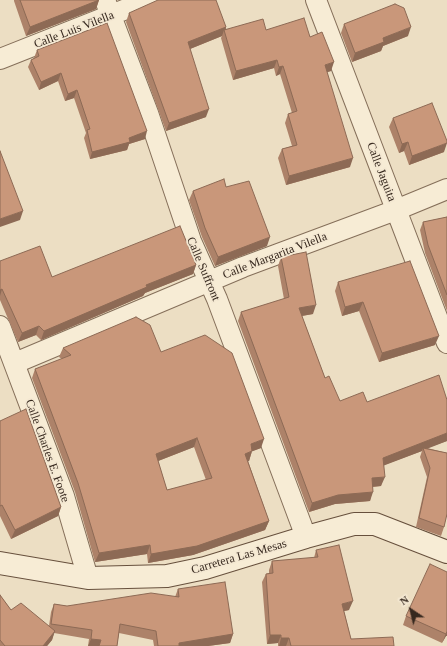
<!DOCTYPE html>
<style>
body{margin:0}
#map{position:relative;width:447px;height:646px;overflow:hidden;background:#ecdec3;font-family:"Times New Roman",serif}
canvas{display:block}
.north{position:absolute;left:391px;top:590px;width:40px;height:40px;-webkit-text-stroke:3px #f4e8d2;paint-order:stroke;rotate:325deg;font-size:11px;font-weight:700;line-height:16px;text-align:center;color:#36281e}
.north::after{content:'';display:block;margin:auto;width:14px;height:18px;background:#36281e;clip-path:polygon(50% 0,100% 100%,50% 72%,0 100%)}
</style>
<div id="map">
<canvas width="447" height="646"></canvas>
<div class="north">N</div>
</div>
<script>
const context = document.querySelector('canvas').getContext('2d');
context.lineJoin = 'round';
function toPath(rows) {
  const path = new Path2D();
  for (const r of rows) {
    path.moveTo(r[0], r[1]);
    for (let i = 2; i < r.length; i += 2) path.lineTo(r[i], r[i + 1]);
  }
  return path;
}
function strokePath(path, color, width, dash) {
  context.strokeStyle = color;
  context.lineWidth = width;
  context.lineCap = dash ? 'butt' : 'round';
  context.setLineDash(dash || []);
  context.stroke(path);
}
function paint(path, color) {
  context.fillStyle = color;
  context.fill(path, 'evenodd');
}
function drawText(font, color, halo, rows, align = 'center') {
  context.font = font + ' "Times New Roman",serif';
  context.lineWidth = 3.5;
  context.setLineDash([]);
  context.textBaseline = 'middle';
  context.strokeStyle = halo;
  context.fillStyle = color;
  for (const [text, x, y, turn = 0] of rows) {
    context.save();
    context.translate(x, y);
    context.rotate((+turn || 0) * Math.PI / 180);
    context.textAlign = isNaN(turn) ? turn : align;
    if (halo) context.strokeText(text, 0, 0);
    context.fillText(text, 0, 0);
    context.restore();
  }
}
const street = toPath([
 [105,0,148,113,191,241,217,299,306,537],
 [316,0,447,343],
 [0,59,149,0],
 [0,326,64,496,88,578],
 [15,363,243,267,396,210,447,189]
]);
const secondary = toPath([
 [0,563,88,578,167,576,205,568,306,537,354,524,375,524,447,552]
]);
const wall = toPath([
 [14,0,99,0,96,9,26,36,14,1],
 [129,13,226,27,226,29,266,30,310,37,331,71,327,72,350,167,286,185,278,158,282,149,292,146,285,123,288,114,292,113,280,74,276,76,274,68,233,80,221,38,222,36,190,49,206,117,166,131,126,22],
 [344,24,408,36,383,46,381,51,352,62,341,33],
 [37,50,145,139,129,144,127,150,90,159,84,138,86,133,74,98,65,101,58,81,39,90,28,67,31,60,34,58],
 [393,118,444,152,409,165,404,151,399,153,389,127],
 [226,187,267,246,215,266,202,237,189,200,193,191],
 [447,217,447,311,425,253,420,230,423,222],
 [281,257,313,314,302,316,325,378,340,401,367,402,447,400,447,441,427,448,447,453,447,517,446,517,444,527,441,536,416,527,427,477,420,457,422,451,384,465,381,486,373,487,370,501,335,504,309,512,238,321,241,312,284,299,278,266],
 [0,261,52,277,196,265,193,274,145,293,143,296,41,340,36,335,18,342,0,300],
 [338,282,435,345,379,362,359,311,342,316,335,291],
 [63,348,161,352,261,448,252,451,249,461,248,461,269,521,265,530,193,555,148,563,147,554,95,562,75,492,32,378,35,369,62,359,59,357],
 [194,447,206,480,167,490,158,461],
 [0,421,61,507,58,516,11,539,0,516],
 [316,550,349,610,344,611,351,639,394,646,278,646,278,643,267,644,262,582,266,574,269,573,269,570,272,561,314,558],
 [447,572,446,636,442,643,403,625,406,616],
 [178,589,233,634,230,643,208,646,154,646,153,640,119,633,117,646,88,646,89,639,54,633,52,640,47,646,0,646,0,595,11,610,49,626,51,612,54,604,67,606,175,597]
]);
const shadedWall = toPath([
 [99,0,96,9,26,36,30,27],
 [226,27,225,31,224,30,222,36,185,51,188,42],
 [411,27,408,36,383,46,381,51,352,62,355,53,383,38],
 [277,60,274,68,233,80,236,71],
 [334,62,331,71,321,74,325,65],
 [283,66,280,74,276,76,279,67],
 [61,73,58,81,39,90,41,82],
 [77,90,74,98,65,101,68,94],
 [209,109,206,117,166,131,169,123],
 [147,131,145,139,129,144,127,150,90,159,92,152],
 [408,142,404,151,399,153,402,144],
 [447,143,444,152,409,165,412,156],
 [353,158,350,167,286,185,289,176],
 [23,211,20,220,0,227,0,219],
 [270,237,267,246,215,266,218,257],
 [196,265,193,274,145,293,143,296,41,340,44,331,146,285],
 [2,289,0,296,0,290],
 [363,302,359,311,342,316,345,307],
 [316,305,313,314,295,317,299,308],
 [39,326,36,335,18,342,22,333],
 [439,336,435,345,379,362,382,353],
 [447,433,447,441,424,450,423,448,422,451,380,467,383,458],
 [197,438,194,447,153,463,156,454],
 [264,439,261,448,248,453,251,444],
 [252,451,249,461,242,463,245,454],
 [385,477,381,486,369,487,372,478],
 [373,492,370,501,335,504,309,512,312,503,338,495],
 [61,507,58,516,11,539,15,530],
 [269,521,265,530,193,555,148,563,151,554],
 [150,545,147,554,95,562,99,553],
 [353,601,349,610,339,612,342,604],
 [55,631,52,640,47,646,43,646],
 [447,631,447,636,446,636,442,643],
 [233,634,230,643,208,646,177,646,179,643],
 [270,635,281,635,278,643,267,644],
 [281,638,289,638,286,646,279,646],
 [91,639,101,640,99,646,88,646]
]);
const building = toPath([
 [20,0,99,0,30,27,20,0],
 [158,0,216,0,226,27,188,42,209,109,169,123,129,13,158,0],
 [395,4,404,8,411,27,383,38,384,42,355,53,344,24,395,4],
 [304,18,310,37,322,32,334,62,325,65,353,158,289,176,282,149,297,145,288,114,297,111,283,66,279,67,277,60,236,71,224,30,263,19,266,30,304,18],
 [107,23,147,131,129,138,130,142,92,152,87,130,90,129,77,90,68,94,61,73,41,82,31,60,39,56,37,50,107,23],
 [432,103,447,141,447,143,412,156,408,142,402,144,393,118,432,103],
 [0,151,23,211,0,219,0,151],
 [224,179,226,187,249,181,270,237,218,257,205,228,193,191,224,179],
 [447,217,447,295,428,245,423,222,447,217],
 [180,226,196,265,146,285,147,287,44,331,39,326,22,333,2,289,0,290,0,261,40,246,52,277,180,226],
 [306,252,316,305,299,308,325,378,329,376,340,401,363,392,367,402,439,375,447,400,447,433,383,458,385,477,372,478,373,492,338,495,312,503,241,312,289,297,281,257,306,252],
 [410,261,439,336,382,353,363,302,345,307,338,282,410,261],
 [136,317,150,325,161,352,205,335,232,353,264,439,251,444,252,451,245,454,269,521,197,546,151,554,150,545,99,553,78,483,35,369,71,355,63,348,136,317],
 [197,438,212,478,167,490,156,454,197,438],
 [26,409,61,507,15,530,2,505,0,506,0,421,26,409],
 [423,448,447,453,447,514,444,527,419,518,430,468,423,448],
 [339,545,353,601,342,604,351,639,393,637,394,646,291,646,289,638,281,638,281,635,270,635,266,574,273,573,272,561,318,557,316,550,339,545],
 [430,564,447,572,447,631,446,634,406,616,430,564],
 [225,582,233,634,179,643,179,646,158,646,156,631,120,624,117,646,99,646,101,640,91,639,92,630,51,624,54,604,67,606,151,593,179,597,178,589,225,582],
 [0,595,11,610,21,603,55,631,43,646,5,646,0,640,0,595]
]);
const streetNames = [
 ["Calle Luis Vilella",74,30,-21],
 ["Calle Jaguita",381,172,69],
 ["Calle Margarita Vilella",275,256,-21],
 ["Calle Suffront",203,269,67],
 ["Calle Charles E. Foote",47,451,70],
 ["Carretera Las Mesas",239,557,-16]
];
strokePath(street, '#856f5a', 22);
strokePath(secondary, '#67503d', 24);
strokePath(street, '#f7ecd5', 20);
strokePath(secondary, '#f7ecd5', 22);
paint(wall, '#ad8269');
paint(shadedWall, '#8d6a55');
paint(building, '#c9977a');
strokePath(building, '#8d6a55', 1);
drawText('12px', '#36281e', '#f4e8d2', streetNames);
</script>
